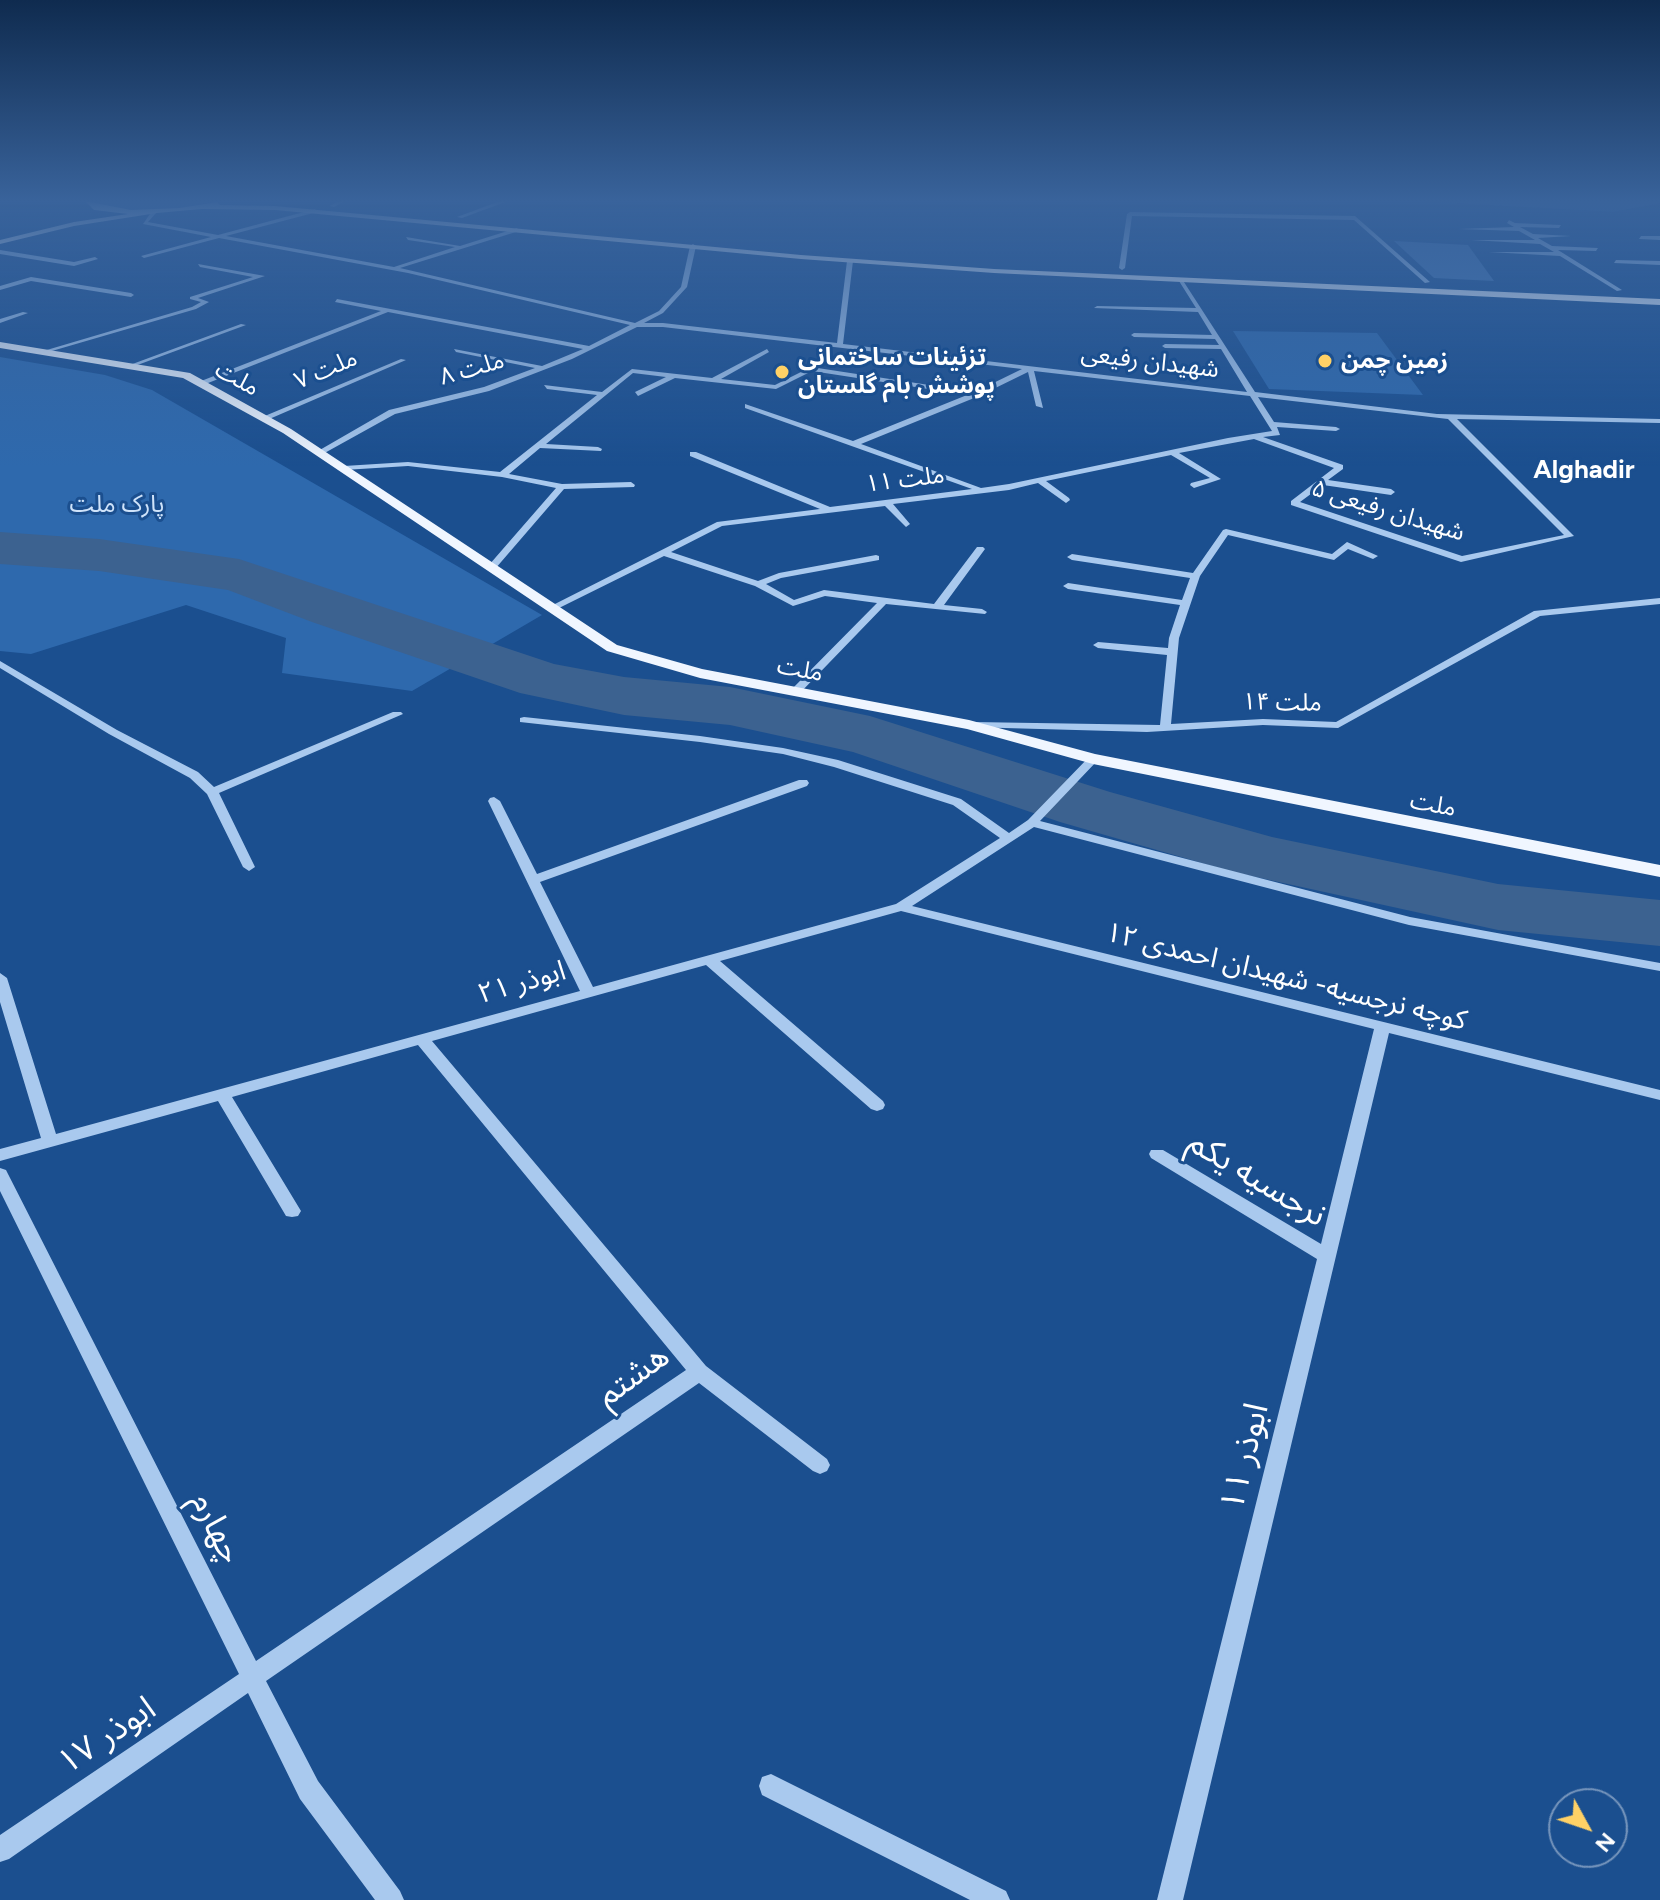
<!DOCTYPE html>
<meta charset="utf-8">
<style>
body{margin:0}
#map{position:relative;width:1660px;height:1900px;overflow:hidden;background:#1b4f8f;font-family:Figtree,sans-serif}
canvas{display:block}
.north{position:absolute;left:1548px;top:1788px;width:80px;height:80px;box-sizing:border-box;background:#1b4f8f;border:2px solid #7695bc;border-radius:50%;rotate:130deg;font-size:22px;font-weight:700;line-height:32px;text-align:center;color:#fff}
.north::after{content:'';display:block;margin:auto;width:28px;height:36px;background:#ffd166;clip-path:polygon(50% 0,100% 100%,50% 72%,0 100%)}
</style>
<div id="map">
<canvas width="1660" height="1900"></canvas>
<div class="north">N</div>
</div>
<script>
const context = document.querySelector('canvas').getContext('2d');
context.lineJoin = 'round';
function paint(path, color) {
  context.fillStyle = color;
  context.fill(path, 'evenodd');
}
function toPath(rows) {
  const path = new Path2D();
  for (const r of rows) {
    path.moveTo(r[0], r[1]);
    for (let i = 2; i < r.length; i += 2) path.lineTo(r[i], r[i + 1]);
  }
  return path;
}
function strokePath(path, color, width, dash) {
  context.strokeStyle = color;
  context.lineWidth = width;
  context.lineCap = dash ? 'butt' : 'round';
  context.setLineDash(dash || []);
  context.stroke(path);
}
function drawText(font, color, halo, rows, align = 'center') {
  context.font = font + ' Figtree,"Noto Sans Arabic",sans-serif';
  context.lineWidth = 6;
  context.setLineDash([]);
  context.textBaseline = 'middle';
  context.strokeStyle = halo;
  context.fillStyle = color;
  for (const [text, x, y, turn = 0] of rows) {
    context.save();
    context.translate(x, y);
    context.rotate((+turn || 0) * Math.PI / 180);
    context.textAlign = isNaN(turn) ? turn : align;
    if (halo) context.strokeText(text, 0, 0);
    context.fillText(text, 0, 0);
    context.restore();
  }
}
const green = toPath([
 [91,201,215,201,174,210,118,211,92,206],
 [1422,201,1660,201,1660,203,1613,212],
 [1233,331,1377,333,1423,395,1269,389],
 [0,357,105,375,152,390,542,615,412,691,282,673,286,638,186,605,31,654,0,651]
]);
const river = toPath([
 [0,532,99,539,239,559,554,664,624,677,730,687,870,716,1110,792,1272,837,1498,884,1660,900,1660,946,1498,930,1233,872,1060,822,853,752,730,725,624,715,520,693,312,622,228,590,99,571,0,564,0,532]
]);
const building = toPath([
 [1394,241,1468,245,1494,281,1434,278]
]);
const minor = toPath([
 [338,201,345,201,334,207,330,206,338,201],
 [500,201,508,201,462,218,457,217,500,201],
 [315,209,317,212,226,236,394,267,455,247,408,240,406,237,460,246,517,228,519,231,400,268,635,323,659,311,681,287,690,246,693,244,696,246,687,287,663,313,644,323,663,323,837,343,847,261,850,259,853,261,843,344,1247,392,1221,349,1165,348,1162,346,1165,344,1219,345,1215,339,1134,337,1131,335,1134,333,1212,335,1198,312,1094,308,1097,306,1196,308,1179,281,1182,279,1255,392,1437,414,1660,419,1660,423,1457,419,1574,536,1461,562,1291,505,1291,501,1334,468,1254,439,1179,453,1221,479,1194,488,1190,485,1191,483,1210,478,1171,455,1046,481,1069,498,1070,500,1066,503,1038,483,1009,490,893,504,910,524,906,527,885,506,722,526,671,552,758,581,779,573,876,555,879,556,879,560,781,578,766,584,794,600,824,590,934,604,977,547,983,547,985,549,944,605,982,609,987,612,985,614,886,604,799,694,795,695,790,692,791,690,877,603,825,596,793,606,755,586,664,556,555,610,547,608,717,522,820,509,690,456,690,452,696,452,830,507,972,489,745,408,745,404,853,441,967,395,812,371,776,389,675,378,638,396,635,392,666,377,633,373,546,444,598,447,602,449,601,451,540,448,509,474,562,484,631,482,635,485,634,487,564,489,495,569,492,570,489,569,489,565,556,488,502,477,408,466,344,470,340,468,344,466,408,462,500,472,597,395,547,389,544,385,602,392,632,369,712,378,767,349,769,352,721,379,775,385,811,367,975,392,1022,369,663,327,637,327,572,359,489,391,395,414,321,455,318,455,318,451,389,410,484,387,535,368,456,352,454,349,542,366,583,349,388,312,203,385,196,383,381,311,335,302,337,299,589,346,630,325,408,273,219,238,144,258,141,256,211,237,143,224,152,211,157,212,148,222,218,235,315,209],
 [1034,371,1250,396,1272,431,1228,438,1009,484,981,488,861,444,979,396,1028,372,1036,406,1043,408,1034,371],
 [1258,397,1448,419,1564,535,1462,556,1300,502,1323,485,1391,495,1395,492,1391,489,1328,480,1343,469,1343,465,1263,437,1280,435,1277,427,1336,431,1340,429,1336,427,1274,422,1258,397],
 [1130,212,1355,216,1430,282,1425,283,1354,220,1132,216,1125,268,1122,270,1119,268,1127,214,1130,212],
 [1509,220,1515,223,1561,225,1559,228,1520,227,1533,234,1571,236,1538,238,1552,246,1598,248,1596,251,1558,250,1622,290,1617,291,1560,256,1489,252,1554,252,1540,244,1471,240,1535,240,1519,231,1459,229,1514,227,1507,223,1509,220],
 [1641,236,1660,236,1660,240,1639,239,1641,236],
 [0,250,74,262,95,257,98,259,74,266,0,254,0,250],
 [1616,260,1660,261,1660,265,1614,263,1616,260],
 [198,264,265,276,198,298,209,302,196,309,45,353,40,352,192,307,201,302,190,299,190,297,253,277,200,267,198,264],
 [31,277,131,293,134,295,131,297,31,281,0,290,0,286,31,277],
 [23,312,28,313,0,323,0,319,23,312],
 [241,324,246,325,132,367,127,366,241,324],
 [401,359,406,360,267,420,260,418,401,359],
 [1226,529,1332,554,1347,542,1378,556,1373,559,1348,549,1334,560,1228,535,1200,576,1179,638,1171,724,1263,719,1336,722,1534,611,1660,598,1660,604,1540,616,1338,728,1263,725,1147,732,969,727,967,725,973,722,1160,725,1167,655,1098,648,1093,645,1098,642,1168,648,1169,638,1180,605,1068,589,1063,586,1068,583,1182,600,1190,578,1072,560,1067,557,1072,554,1193,573,1223,530,1226,529],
 [0,661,117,730,198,772,214,787,393,712,401,712,403,714,219,793,255,867,249,871,243,867,207,794,190,778,109,734,0,668,0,661],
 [524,717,700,736,783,748,838,760,961,799,1009,833,1028,820,1089,757,1093,755,1099,759,1097,761,1040,821,1410,917,1660,963,1660,971,1409,925,1034,827,912,906,1660,1090,1660,1100,1389,1033,1183,1900,1157,1900,1317,1259,1151,1158,1149,1154,1151,1150,1163,1150,1321,1244,1374,1029,901,911,720,961,883,1101,885,1105,883,1109,877,1111,871,1109,706,965,432,1041,706,1366,827,1459,830,1465,827,1471,820,1474,813,1471,699,1383,266,1681,318,1781,400,1891,404,1900,375,1900,300,1799,248,1693,9,1859,0,1862,0,1835,239,1674,0,1191,0,1168,6,1170,8,1174,256,1661,686,1370,418,1045,232,1097,301,1211,298,1216,292,1217,286,1216,218,1101,0,1161,0,1149,41,1138,0,1002,0,973,7,978,56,1134,580,991,488,801,490,798,494,797,500,801,537,874,799,780,807,780,809,783,807,786,540,882,593,987,896,904,1000,838,953,805,834,767,783,754,700,742,520,722,520,718,524,717],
 [771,1774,1006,1891,1010,1900,970,1900,762,1795,759,1786,762,1777,771,1774]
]);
const major = toPath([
 [85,201,131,210,179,208,217,202,220,205,275,206,801,255,994,269,1660,299,1660,305,994,273,801,259,275,210,202,209,157,213,74,226,0,244,0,240,74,222,128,214,94,210,85,201],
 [0,342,190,373,291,429,617,645,702,669,969,720,1095,754,1660,865,1660,877,1093,764,967,729,700,678,607,651,283,433,183,378,0,348,0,342]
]);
const markers = [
 [1325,361,8,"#ffd166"],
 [782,372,8,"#ffd166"]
];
const farPoinames = [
 ["تزئینات ساختمانی",798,358],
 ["پوشش بام گلستان",798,386],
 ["زمین چمن",1341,361]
];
const farStreetnames = [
 ["شهیدان رفیعی",1150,362,7],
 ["۸ ملت",472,369,-16],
 ["۷ ملت",326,370,-23],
 ["ملت",237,379,29],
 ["۱۱ ملت",905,480,-7],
 ["۵ شهیدان رفیعی",1388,511,17],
 ["ملت",800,670,11],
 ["۱۴ ملت",1282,703,1],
 ["ملت",1433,805,11]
];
const farParknames = [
 ["پارک ملت",117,505]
];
const farNeighbourhoodnames = [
 ["Alghadir",1584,470]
];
const streetNames = [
 ["کوچه نرجسیه- شهیدان احمدی ۱۲",1286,977,14],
 ["۲۱ ابوذر",522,983,-16]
];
const nearStreetnames = [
 ["نرجسیه یکم",1257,1179,31],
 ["هشتم",633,1376,-36],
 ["ابوذر ۱۱",1245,1457,-76],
 ["چهارم",216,1528,63],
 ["۱۷ ابوذر",107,1736,-34]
];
paint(green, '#2e69ad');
paint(river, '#3c6290');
paint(building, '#4478b7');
paint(minor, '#a9c9ee');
paint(major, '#f0f6ff');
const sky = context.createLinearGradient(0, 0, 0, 467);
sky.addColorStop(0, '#0f2b4f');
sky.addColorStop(0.43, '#39639b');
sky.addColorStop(1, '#39639b00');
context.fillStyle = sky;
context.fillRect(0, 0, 1660, 467);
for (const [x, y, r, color] of markers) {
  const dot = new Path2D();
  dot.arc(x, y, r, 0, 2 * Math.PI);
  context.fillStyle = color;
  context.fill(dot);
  strokePath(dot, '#1b4f8f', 3);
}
drawText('bold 24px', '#fff', '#1b4f8f', farPoinames, 'left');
drawText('24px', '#fff', '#1b4f8f', farStreetnames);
drawText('24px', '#cfe3fa', '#1b4f8f', farParknames);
drawText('bold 26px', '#fff', '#1b4f8f', farNeighbourhoodnames);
drawText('28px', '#fff', '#1b4f8f', streetNames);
drawText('34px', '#fff', '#1b4f8f', nearStreetnames);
</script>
